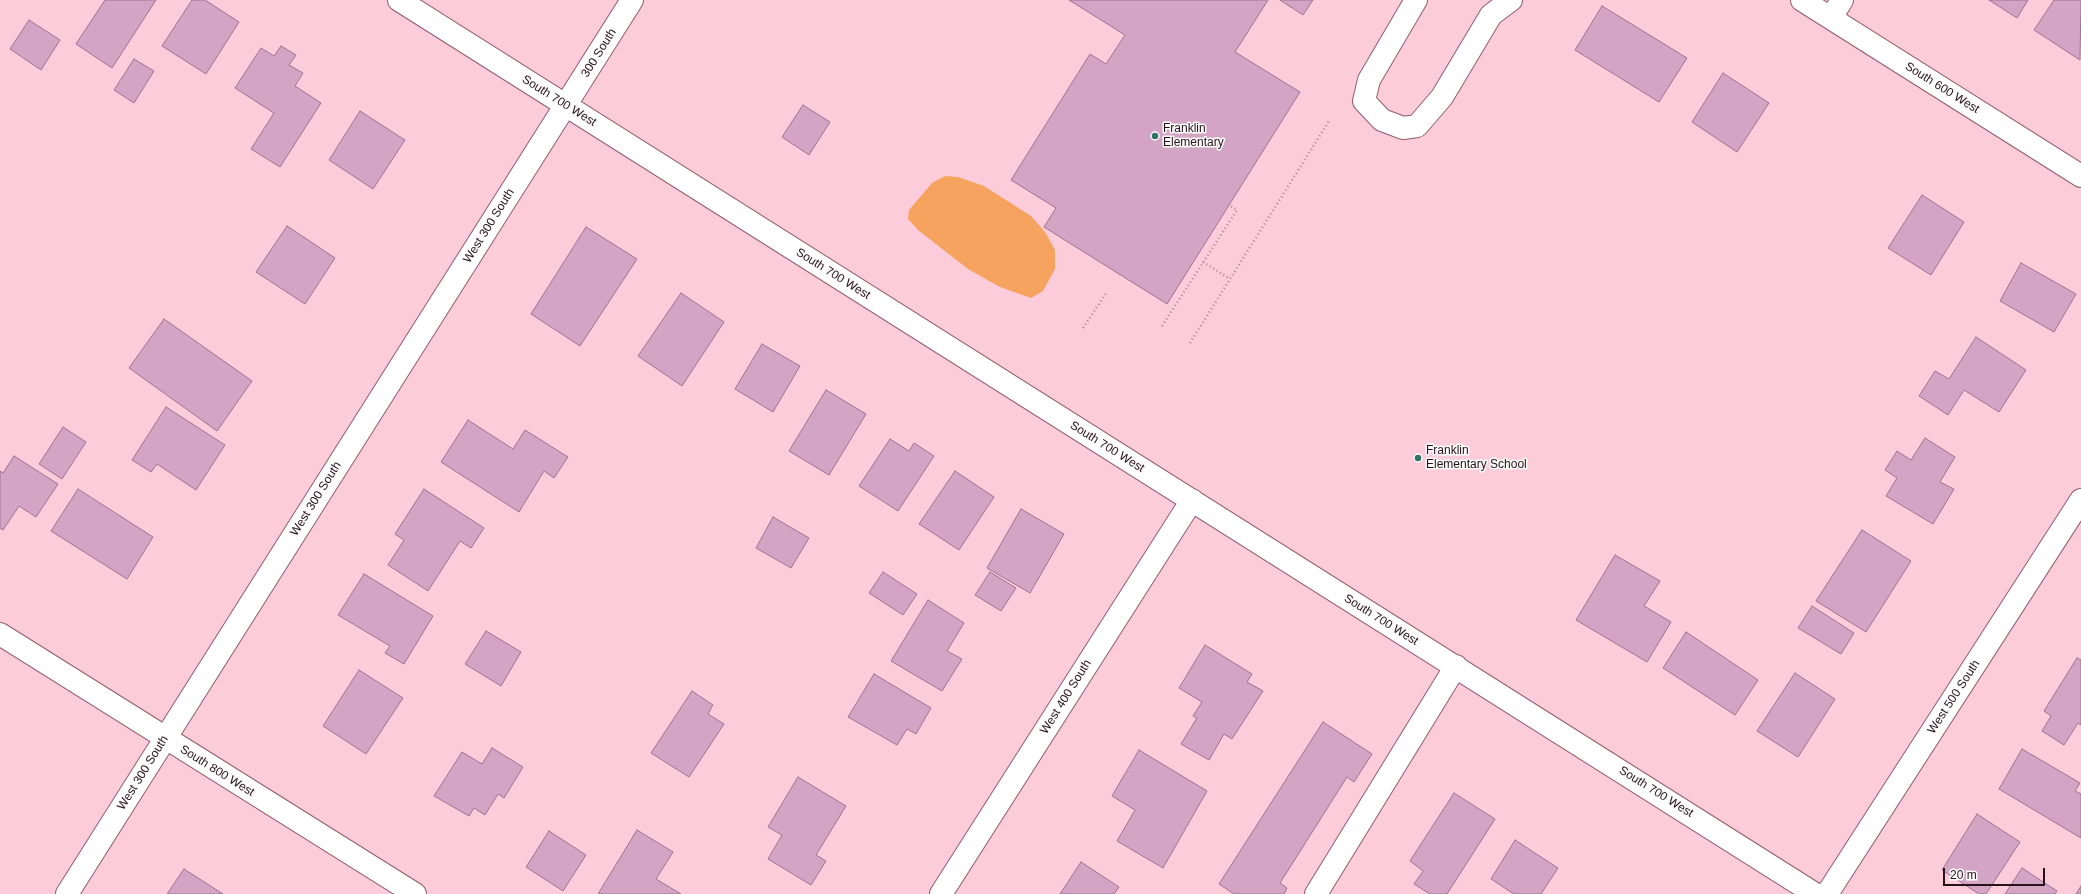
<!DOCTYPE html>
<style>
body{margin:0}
#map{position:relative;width:2081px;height:894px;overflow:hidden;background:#fcccda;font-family:Arial,sans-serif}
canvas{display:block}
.scale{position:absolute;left:1943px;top:868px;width:102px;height:18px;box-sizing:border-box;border:2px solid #271219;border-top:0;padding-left:5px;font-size:12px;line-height:14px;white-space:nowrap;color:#271219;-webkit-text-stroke:3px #fcfcfc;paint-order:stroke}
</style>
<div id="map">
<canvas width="2081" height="894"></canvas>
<div class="scale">20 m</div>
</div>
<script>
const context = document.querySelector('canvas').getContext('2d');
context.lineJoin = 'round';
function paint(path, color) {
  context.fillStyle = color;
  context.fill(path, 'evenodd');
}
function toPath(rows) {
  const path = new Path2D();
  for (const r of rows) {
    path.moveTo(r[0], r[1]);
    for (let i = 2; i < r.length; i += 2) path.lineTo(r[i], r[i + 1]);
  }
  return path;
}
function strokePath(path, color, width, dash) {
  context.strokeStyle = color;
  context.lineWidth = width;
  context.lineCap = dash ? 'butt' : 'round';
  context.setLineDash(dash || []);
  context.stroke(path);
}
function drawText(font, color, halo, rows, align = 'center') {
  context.font = font + ' Arial,sans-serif';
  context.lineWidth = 3;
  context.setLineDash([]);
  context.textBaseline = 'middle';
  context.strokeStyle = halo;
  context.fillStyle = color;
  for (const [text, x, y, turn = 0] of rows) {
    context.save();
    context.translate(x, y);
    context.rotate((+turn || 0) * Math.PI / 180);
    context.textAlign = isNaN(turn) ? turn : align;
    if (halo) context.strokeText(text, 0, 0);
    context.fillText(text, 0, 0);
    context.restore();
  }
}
const green = toPath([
 [945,176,958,177,984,186,1031,216,1045,232,1055,250,1055,269,1043,291,1031,298,1000,287,968,269,918,230,908,219,909,210,932,183]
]);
const building = toPath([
 [105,0,156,0,112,68,76,44,105,0],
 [192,0,205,0,239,22,206,74,162,46,192,0],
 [1069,0,1268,0,1235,52,1300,92,1167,304,1044,227,1056,208,1011,180,1090,54,1106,64,1125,35,1069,0],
 [1280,0,1313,0,1303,15,1280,0],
 [1989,0,2028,0,2017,18,1989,0],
 [2054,0,2081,0,2080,60,2034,30,2054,0],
 [1602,6,1687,58,1659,102,1575,50,1602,6],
 [29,20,60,40,41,70,10,49,29,20],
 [281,46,296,55,289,65,303,73,295,86,321,103,280,167,251,149,274,113,235,88,261,48,274,56,281,46],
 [134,59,154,71,134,103,114,90,134,59],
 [1723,73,1769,103,1737,152,1692,122,1723,73],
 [803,105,830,122,809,155,782,137,803,105],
 [360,111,405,140,373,189,329,160,360,111],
 [1922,195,1964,222,1931,275,1888,248,1922,195],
 [287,226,335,258,305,304,256,272,287,226],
 [586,227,637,259,580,346,531,314,586,227],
 [2021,263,2076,294,2054,332,2000,301,2021,263],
 [681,293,724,322,682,386,638,356,681,293],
 [164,319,252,381,217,431,129,368,164,319],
 [1976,337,2026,370,1999,412,1964,390,1948,415,1919,396,1935,371,1949,379,1976,337],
 [762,344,800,366,773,412,735,389,762,344],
 [826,390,866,414,829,475,789,451,826,390],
 [166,407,225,445,196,490,157,464,151,472,132,460,166,407],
 [468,420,513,449,525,430,568,457,554,478,544,471,519,512,441,462,468,420],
 [63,427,86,442,62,479,39,464,63,427],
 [1925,438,1955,457,1940,482,1954,489,1933,524,1886,496,1897,478,1885,470,1897,451,1911,460,1925,438],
 [890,439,909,451,914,443,934,456,898,511,859,486,890,439],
 [14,456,58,484,36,517,19,506,3,530,0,528,0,471,3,473,14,456],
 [955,471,994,497,959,550,919,524,955,471],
 [78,489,153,537,127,579,51,531,78,489],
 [424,489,484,528,471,548,460,541,428,591,388,565,404,540,395,534,424,489],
 [1021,509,1064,534,1030,593,987,568,1021,509],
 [773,517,809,538,791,568,756,548,773,517],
 [1862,530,1911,561,1866,632,1816,601,1862,530],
 [1615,555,1660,581,1644,606,1671,622,1647,662,1576,620,1615,555],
 [883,572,917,594,903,615,869,593,883,572],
 [990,572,1016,588,1001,611,975,595,990,572],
 [364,574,433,616,404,664,385,653,390,646,338,615,364,574],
 [928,600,964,623,947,651,962,659,942,691,891,661,928,600],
 [1812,606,1854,633,1841,654,1798,628,1812,606],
 [486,631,521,652,501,686,465,664,486,631],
 [1686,632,1758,680,1735,715,1663,668,1686,632],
 [1205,645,1252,674,1247,682,1263,691,1232,739,1224,734,1209,760,1181,744,1197,718,1193,716,1202,702,1179,688,1205,645],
 [2077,658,2081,660,2081,725,2078,723,2064,745,2042,731,2051,716,2044,711,2077,658],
 [359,670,403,698,366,754,323,726,359,670],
 [1795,673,1835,699,1798,757,1757,731,1795,673],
 [874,674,931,708,916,734,907,729,897,745,848,717,874,674],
 [692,691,713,705,708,714,724,724,689,777,651,753,692,691],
 [1323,722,1372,754,1354,782,1347,777,1280,883,1287,888,1284,894,1234,894,1219,884,1323,722],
 [492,748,523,767,504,798,498,794,485,815,474,808,469,816,434,796,462,752,482,764,492,748],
 [2022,749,2080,783,2075,791,2081,794,2081,838,1999,789,2022,749],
 [1139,750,1207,791,1163,868,1117,841,1135,810,1112,796,1139,750],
 [798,777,846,806,816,855,826,861,811,885,768,859,782,835,768,827,798,777],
 [1454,793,1495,819,1447,894,1430,894,1414,884,1423,871,1410,861,1454,793],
 [1977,814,2020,842,1986,894,1979,894,1942,870,1977,814],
 [637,830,673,852,656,879,681,894,598,894,637,830],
 [549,831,586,855,563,891,526,867,549,831],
 [1515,840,1558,868,1541,894,1514,894,1491,879,1515,840],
 [1081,862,1119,887,1114,894,1060,894,1081,862],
 [2022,868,2057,891,2055,894,2005,894,2022,868],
 [184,869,223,894,167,894,184,869],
 [2081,886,2081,894,2076,894,2081,886]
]);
const path = toPath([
 [1203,262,1230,279],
 [1162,326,1237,210,1229,205],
 [1083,328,1107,292],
 [1190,343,1329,121]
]);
const minor = toPath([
 [399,0,1815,894],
 [1416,0,1369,80,1364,101,1382,120,1403,128,1417,126,1442,97,1491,15,1511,0],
 [1802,0,2081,176],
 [1831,18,1842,0],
 [0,634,415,894],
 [67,894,632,0],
 [941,894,1192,500],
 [1316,894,1456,666],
 [1827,894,2081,500]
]);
const markers = [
 [1155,136,4,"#2f7467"],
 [1418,458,4,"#2f7467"]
];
const streetNames = [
 ["300 South",599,53,-58],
 ["South 600 West",1942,88,32],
 ["South 700 West",559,101,32],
 ["West 300 South",489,226,-58],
 ["South 700 West",833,274,32],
 ["South 700 West",1107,447,32],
 ["West 300 South",316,499,-58],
 ["South 700 West",1381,620,32],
 ["West 400 South",1066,697,-58],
 ["West 500 South",1954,697,-57],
 ["South 800 West",217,771,32],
 ["West 300 South",143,773,-58],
 ["South 700 West",1656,792,32]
];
const poiNames = [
 ["Franklin",1163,129],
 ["Elementary",1163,143],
 ["Franklin",1426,451],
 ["Elementary School",1426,465]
];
paint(green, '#f5a35e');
paint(building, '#d4a4c4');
strokePath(building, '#a07291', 1);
strokePath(minor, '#915d6e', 24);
strokePath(path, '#af8994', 2.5, [1, 3]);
strokePath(minor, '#fff', 22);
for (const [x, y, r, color] of markers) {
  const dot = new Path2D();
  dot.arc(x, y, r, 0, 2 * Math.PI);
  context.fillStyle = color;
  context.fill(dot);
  strokePath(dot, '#fcfcfc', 1.5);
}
drawText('12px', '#271219', '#fcfcfc', streetNames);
drawText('12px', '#271219', '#fcfcfc', poiNames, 'left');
</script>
